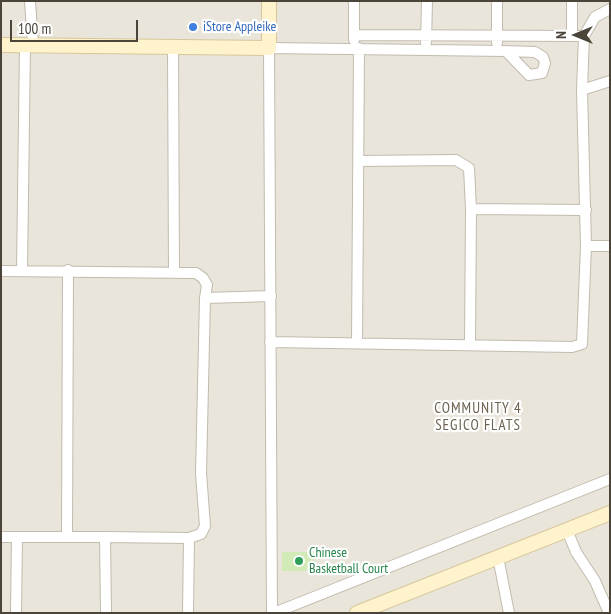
<!DOCTYPE html>
<style>
body{margin:0}
#map{position:relative;width:611px;height:614px;overflow:hidden;background:#f6f3ec;font-family:"PT Sans Narrow",sans-serif}
canvas{display:block}
.frame{position:absolute;inset:0;border:2px solid #4b4439;pointer-events:none}
.north{position:absolute;left:551px;top:10px;width:50px;height:50px;-webkit-text-stroke:4px #fff;paint-order:stroke;rotate:270deg;font-size:14px;font-weight:700;line-height:20px;text-align:center;color:#4b4439}
.north::after{content:'';display:block;margin:auto;width:18px;height:22px;background:#4b4439;clip-path:polygon(50% 0,100% 100%,50% 72%,0 100%)}
.scale{position:absolute;left:10px;top:20px;width:128px;height:22px;box-sizing:border-box;border:2px solid #4b4439;border-top:0;padding-left:6px;font-size:15px;line-height:18px;white-space:nowrap;color:#4b4439;-webkit-text-stroke:4px #fff;paint-order:stroke}
</style>
<div id="map">
<canvas width="611" height="614"></canvas>
<div class="frame"></div>
<div class="north">N</div>
<div class="scale">100 m</div>
</div>
<script>
const context = document.querySelector('canvas').getContext('2d');
context.lineJoin = 'round';
function paint(path, color) {
  context.fillStyle = color;
  context.fill(path, 'evenodd');
}
function toPath(rows) {
  const path = new Path2D();
  for (const r of rows) {
    path.moveTo(r[0], r[1]);
    for (let i = 2; i < r.length; i += 2) path.lineTo(r[i], r[i + 1]);
  }
  return path;
}
function strokePath(path, color, width, dash) {
  context.strokeStyle = color;
  context.lineWidth = width;
  context.lineCap = dash ? 'butt' : 'round';
  context.setLineDash(dash || []);
  context.stroke(path);
}
function drawText(font, color, halo, rows, align = 'center') {
  context.font = font + ' "PT Sans Narrow",sans-serif';
  context.lineWidth = 4.5;
  context.setLineDash([]);
  context.textBaseline = 'middle';
  context.strokeStyle = halo;
  context.fillStyle = color;
  for (const [text, x, y, turn = 0] of rows) {
    context.save();
    context.translate(x, y);
    context.rotate((+turn || 0) * Math.PI / 180);
    context.textAlign = isNaN(turn) ? turn : align;
    if (halo) context.strokeText(text, 0, 0);
    context.fillText(text, 0, 0);
    context.restore();
  }
}
const residential = toPath([
 [1,1,610,1,610,613,1,613]
]);
const green = toPath([
 [282,552,315,552,315,571,282,571]
]);
const street = toPath([
 [30,1,33,45],
 [497,1,497,43],
 [572,1,572,36],
 [354,35,584,36],
 [354,40,354,1],
 [426,43,427,1],
 [173,47,174,273],
 [582,90,610,81],
 [359,161,456,160,469,168,471,209,470,345],
 [471,209,586,210],
 [586,246,610,246],
 [22,270,25,45],
 [1,271,196,273,203,278,207,285,205,298,201,473,205,526,201,534,189,538,105,537,106,613],
 [205,298,271,296],
 [270,342,572,347,582,344,586,246,582,90,584,36,595,17,610,9],
 [357,343,359,48],
 [567,530,576,552,595,581,609,613],
 [1,537,105,537],
 [67,537,68,270],
 [498,557,509,613],
 [16,613,17,537],
 [188,613,189,538],
 [272,613,269,48,506,51,535,52,543,57,545,63,542,73,529,75,506,51],
 [274,613,610,479]
]);
const secondary = toPath([
 [1,45,269,48,269,1],
 [357,613,610,513]
]);
const markers = [
 [193,27,5,"#3f7fe0"],
 [299,561,5,"#2e9e5b"]
];
const shopNames = [
 ["iStore Appleike",203,27]
];
const leisureNames = [
 ["Chinese",309,553],
 ["Basketball Court",309,569]
];
const neighbourhoodNames = [
 ["COMMUNITY 4",478,409],
 ["SEGICO FLATS",478,426]
];
paint(residential, '#eae5da');
paint(green, '#d2eab5');
strokePath(street, '#c2bbae', 12);
strokePath(secondary, '#d6c79b', 16);
strokePath(street, '#fff', 10);
strokePath(secondary, '#fff3cd', 14);
for (const [x, y, r, color] of markers) {
  const dot = new Path2D();
  dot.arc(x, y, r, 0, 2 * Math.PI);
  context.fillStyle = color;
  context.fill(dot);
  strokePath(dot, '#fff', 2);
}
drawText('14px', '#366cbe', '#fff', shopNames, 'left');
drawText('14px', '#27864d', '#fff', leisureNames, 'left');
context.letterSpacing = '1px';
drawText('15px', '#6e6250', '#fff', neighbourhoodNames);
context.letterSpacing = '0px';
</script>
